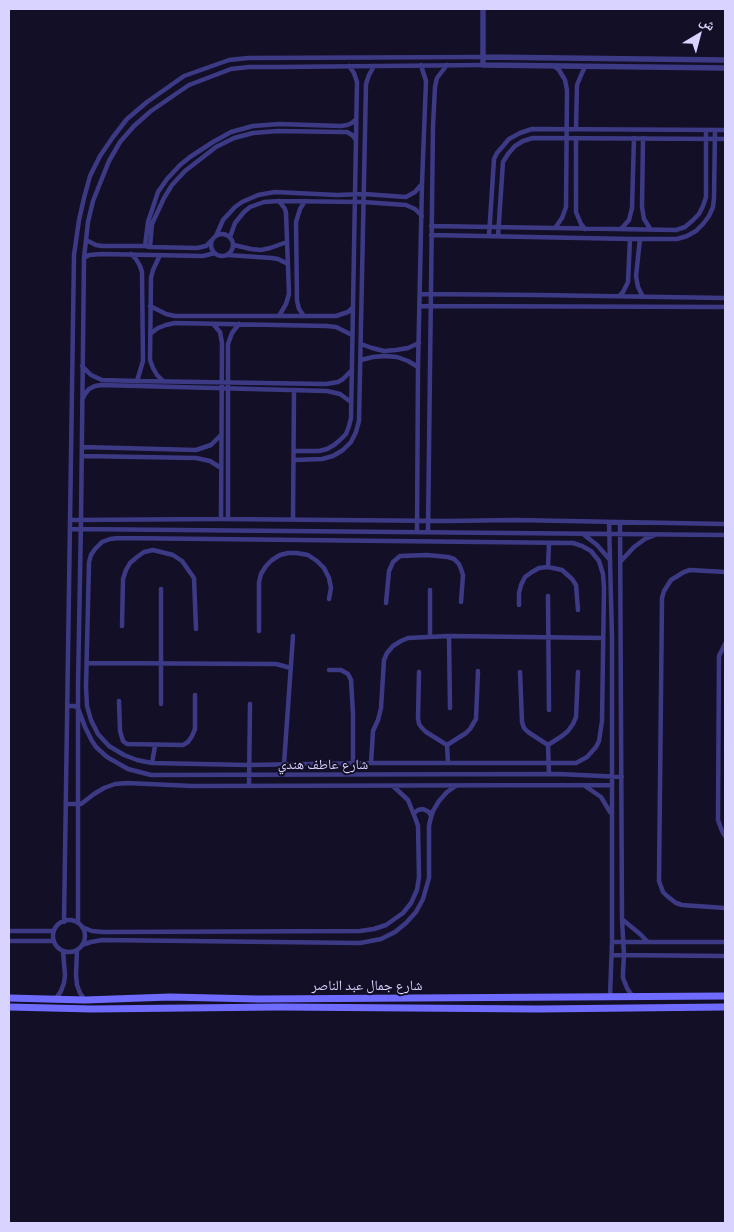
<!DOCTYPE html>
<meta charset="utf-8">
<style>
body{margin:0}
#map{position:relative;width:734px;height:1232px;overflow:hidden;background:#130f26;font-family:"Exo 2","Noto Naskh Arabic",sans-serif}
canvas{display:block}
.frame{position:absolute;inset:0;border:10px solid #d9d4ff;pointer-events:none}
.north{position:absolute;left:674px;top:10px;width:50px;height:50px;-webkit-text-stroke:4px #130f26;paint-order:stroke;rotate:37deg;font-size:14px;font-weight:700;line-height:20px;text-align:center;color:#d9d4ff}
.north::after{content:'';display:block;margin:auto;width:18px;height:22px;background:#d9d4ff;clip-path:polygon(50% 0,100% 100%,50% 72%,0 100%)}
</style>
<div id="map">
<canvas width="734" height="1232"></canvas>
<div class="frame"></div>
<div class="north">ش</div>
</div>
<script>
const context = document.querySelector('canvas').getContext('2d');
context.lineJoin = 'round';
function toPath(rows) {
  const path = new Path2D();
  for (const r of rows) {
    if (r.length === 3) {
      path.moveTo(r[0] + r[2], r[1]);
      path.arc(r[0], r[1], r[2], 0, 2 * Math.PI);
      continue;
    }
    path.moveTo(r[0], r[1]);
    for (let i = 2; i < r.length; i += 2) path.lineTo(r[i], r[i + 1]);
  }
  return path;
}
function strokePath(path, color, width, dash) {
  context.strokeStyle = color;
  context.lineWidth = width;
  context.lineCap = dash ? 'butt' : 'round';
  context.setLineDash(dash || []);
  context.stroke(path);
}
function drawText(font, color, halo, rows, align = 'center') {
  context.font = font + ' "Exo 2","Noto Naskh Arabic",sans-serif';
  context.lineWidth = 4;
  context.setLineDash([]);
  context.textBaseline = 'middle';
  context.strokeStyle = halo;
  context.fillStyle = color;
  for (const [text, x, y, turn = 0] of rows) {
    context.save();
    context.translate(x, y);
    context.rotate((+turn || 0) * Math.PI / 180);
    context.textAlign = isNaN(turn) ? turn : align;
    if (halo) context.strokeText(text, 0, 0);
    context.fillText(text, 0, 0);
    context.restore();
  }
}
const minor = toPath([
 [554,66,559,70,565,80,567,90,566,207,562,218,555,228],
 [576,129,577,85,582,73,585,67],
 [576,138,576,212,581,224,585,229],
 [643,138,642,207,644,219,651,230],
 [431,226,676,230,685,227,692,221,699,214,703,206,706,197,706,130],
 [621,229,629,220,632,208,634,138],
 [222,245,11],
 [431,235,630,239,677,239,687,236,696,231,703,224,709,216,713,207,714,198,715,130],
 [216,236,223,220,235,207,242,202,258,195,275,192,337,195,364,194,406,197,415,192,421,185],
 [489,236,494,159,497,153,509,139,520,133,532,129,725,130],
 [498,236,503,162,508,154,515,146,523,141,533,138,725,139],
 [230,237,235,223,244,212,250,207,264,202,279,201,363,202,406,205,415,209,422,216],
 [640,239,636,276,638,287,643,297],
 [86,240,96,245,102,246,145,246,150,247,197,248,206,246,212,240],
 [234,245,251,249,261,250,270,248,287,242],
 [145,246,148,222,158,192,167,179,180,165,190,157,213,142,231,132,253,126,279,124,341,126,347,125,352,123,356,119],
 [150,247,152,224,164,198,172,185,185,171,216,147,234,138,253,133,278,131,341,132,347,132,352,135,355,139],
 [131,254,136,259,140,266,142,272,143,361,137,381],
 [160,255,153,270,151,278,150,360,153,368,157,375,163,381],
 [228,255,272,258,278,259,288,264],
 [84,258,89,255,102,254,203,256,215,253],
 [421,294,538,295,725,298],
 [619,296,623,292,628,282,630,239],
 [150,306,166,314,175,316,336,316,348,312,352,308],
 [420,306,725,307],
 [279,316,286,304,289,294,286,213,285,209,279,201],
 [304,316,299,309,297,301,296,222,300,209,305,201],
 [213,324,220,332,222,343,221,519],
 [150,334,158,328,166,325,175,323,327,326,336,327,352,335],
 [361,344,372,348,384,351,396,350,408,348,419,343],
 [361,360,373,357,385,356,397,357,408,361,418,367],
 [82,366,91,375,102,380,137,381,326,384,338,382,343,379,350,372],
 [83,398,85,394,89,389,95,386,101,385,327,391,340,394,351,402],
 [82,447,196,450,211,445,221,435],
 [294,451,319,451,327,449,334,445,340,440,346,434,349,426,351,418,357,82,354,73,349,66],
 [82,456,196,458,210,461,221,468],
 [294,460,322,459,333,456,343,450,351,442,356,432,359,421,366,84,369,75,374,66],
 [228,519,228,344,232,333,239,324],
 [293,519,294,390],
 [71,520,221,519,447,521,515,520,725,524],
 [609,522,612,638,612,942,610,996],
 [620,522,622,919,624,955,623,972,623,978,627,988,632,996],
 [71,529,725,535],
 [417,532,418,367,422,184,426,81,421,65],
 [428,532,433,126,435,87,437,78,447,65],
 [583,534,597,545,610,560],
 [118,538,573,543,582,546,591,551,599,561,603,574,604,588,602,721,599,741,596,747,587,757,576,763,371,763,248,765,152,763,137,760,124,755,109,746,98,734,91,720,87,706,86,687,89,562,91,555,95,549,102,542,110,539,118,538],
 [621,561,634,547,645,539,655,535],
 [548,567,549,543],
 [725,572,690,570,684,572,671,580,664,591,662,598,659,881,663,892,667,896,676,903,682,905,725,908],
 [430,590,430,637],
 [548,596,549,710],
 [386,603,389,571,393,562,400,556,427,555,448,557,454,559,459,564,461,569,463,575,461,602],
 [519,605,519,593,521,585,525,577,532,572,539,568,548,567,562,570,572,579,576,585,578,610],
 [122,626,123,579,126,570,130,563,137,557,144,552,153,550,173,555,182,561,194,578,196,629],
 [259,631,259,582,261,574,266,566,272,560,280,555,288,553,297,553,308,555,317,561,324,568,329,578,331,588,329,599],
 [449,636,450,708],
 [725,644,719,656,718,820,722,831,725,836],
 [87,663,276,664,291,668],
 [329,670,341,670,348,674,351,680,353,714,353,763],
 [419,672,418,718,419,724,422,728,426,732,447,745,466,733,470,729,476,719,478,671],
 [520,672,522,722,524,728,528,732,548,745,562,736,568,731,573,724,576,717,578,672],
 [119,701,120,731,123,741,127,744,183,745,188,742,192,736,195,729,195,695],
 [161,704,161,589],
 [68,706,74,706,78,708,85,727,92,741,96,747,107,757,128,769,151,775,559,774,622,777],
 [447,745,448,763],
 [548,745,549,774],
 [152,763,155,746],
 [371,763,373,731,378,720,381,708,384,660,387,653,393,646,401,641,408,638,449,636,603,638],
 [284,764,293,636],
 [249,786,250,704],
 [585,786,601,797,610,812],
 [66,804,81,804,94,794,104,788,115,784,127,783,192,786,612,785],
 [414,813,418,810,423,809,429,812,431,816],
 [623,920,640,934,648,942],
 [69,936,16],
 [64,922,74,255,79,220,84,198,90,176,100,156,113,137,127,119,147,102,184,76,229,60,248,58,483,57],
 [78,923,78,686,81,520,84,258,88,222,93,201,109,161,120,142,134,126,151,111,189,85,231,69,249,67,279,67,483,65],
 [82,927,92,931,103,932,360,931,374,929,386,925,403,913,411,903,417,890,419,877,418,826,416,820,408,800,393,786],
 [9,931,54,931],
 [9,941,54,941],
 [612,942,725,942],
 [82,945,91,942,102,940,360,943,381,939,395,932,406,923,416,912,423,899,429,878,429,826,430,821,433,811,439,801,447,792,456,786],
 [77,950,76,975,77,985,80,993,85,1000],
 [612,955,725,956],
 [55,1000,61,991,64,983,65,975,63,951]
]);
const tertiary = toPath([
 [483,9,483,65,725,68],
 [483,57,725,60]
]);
const secondary = toPath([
 [9,998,85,1000,170,997,258,999,725,996],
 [9,1007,92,1009,279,1007,538,1009,725,1007]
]);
const streetNames = [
 ["شارع عاطف هندي",323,764],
 ["شارع جمال عبد الناصر",367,985]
];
strokePath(minor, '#3d3a85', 4.5);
strokePath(tertiary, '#3d3a85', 5.5);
strokePath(secondary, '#6f6bff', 7);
drawText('14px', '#d9d4ff', '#130f26', streetNames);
</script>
